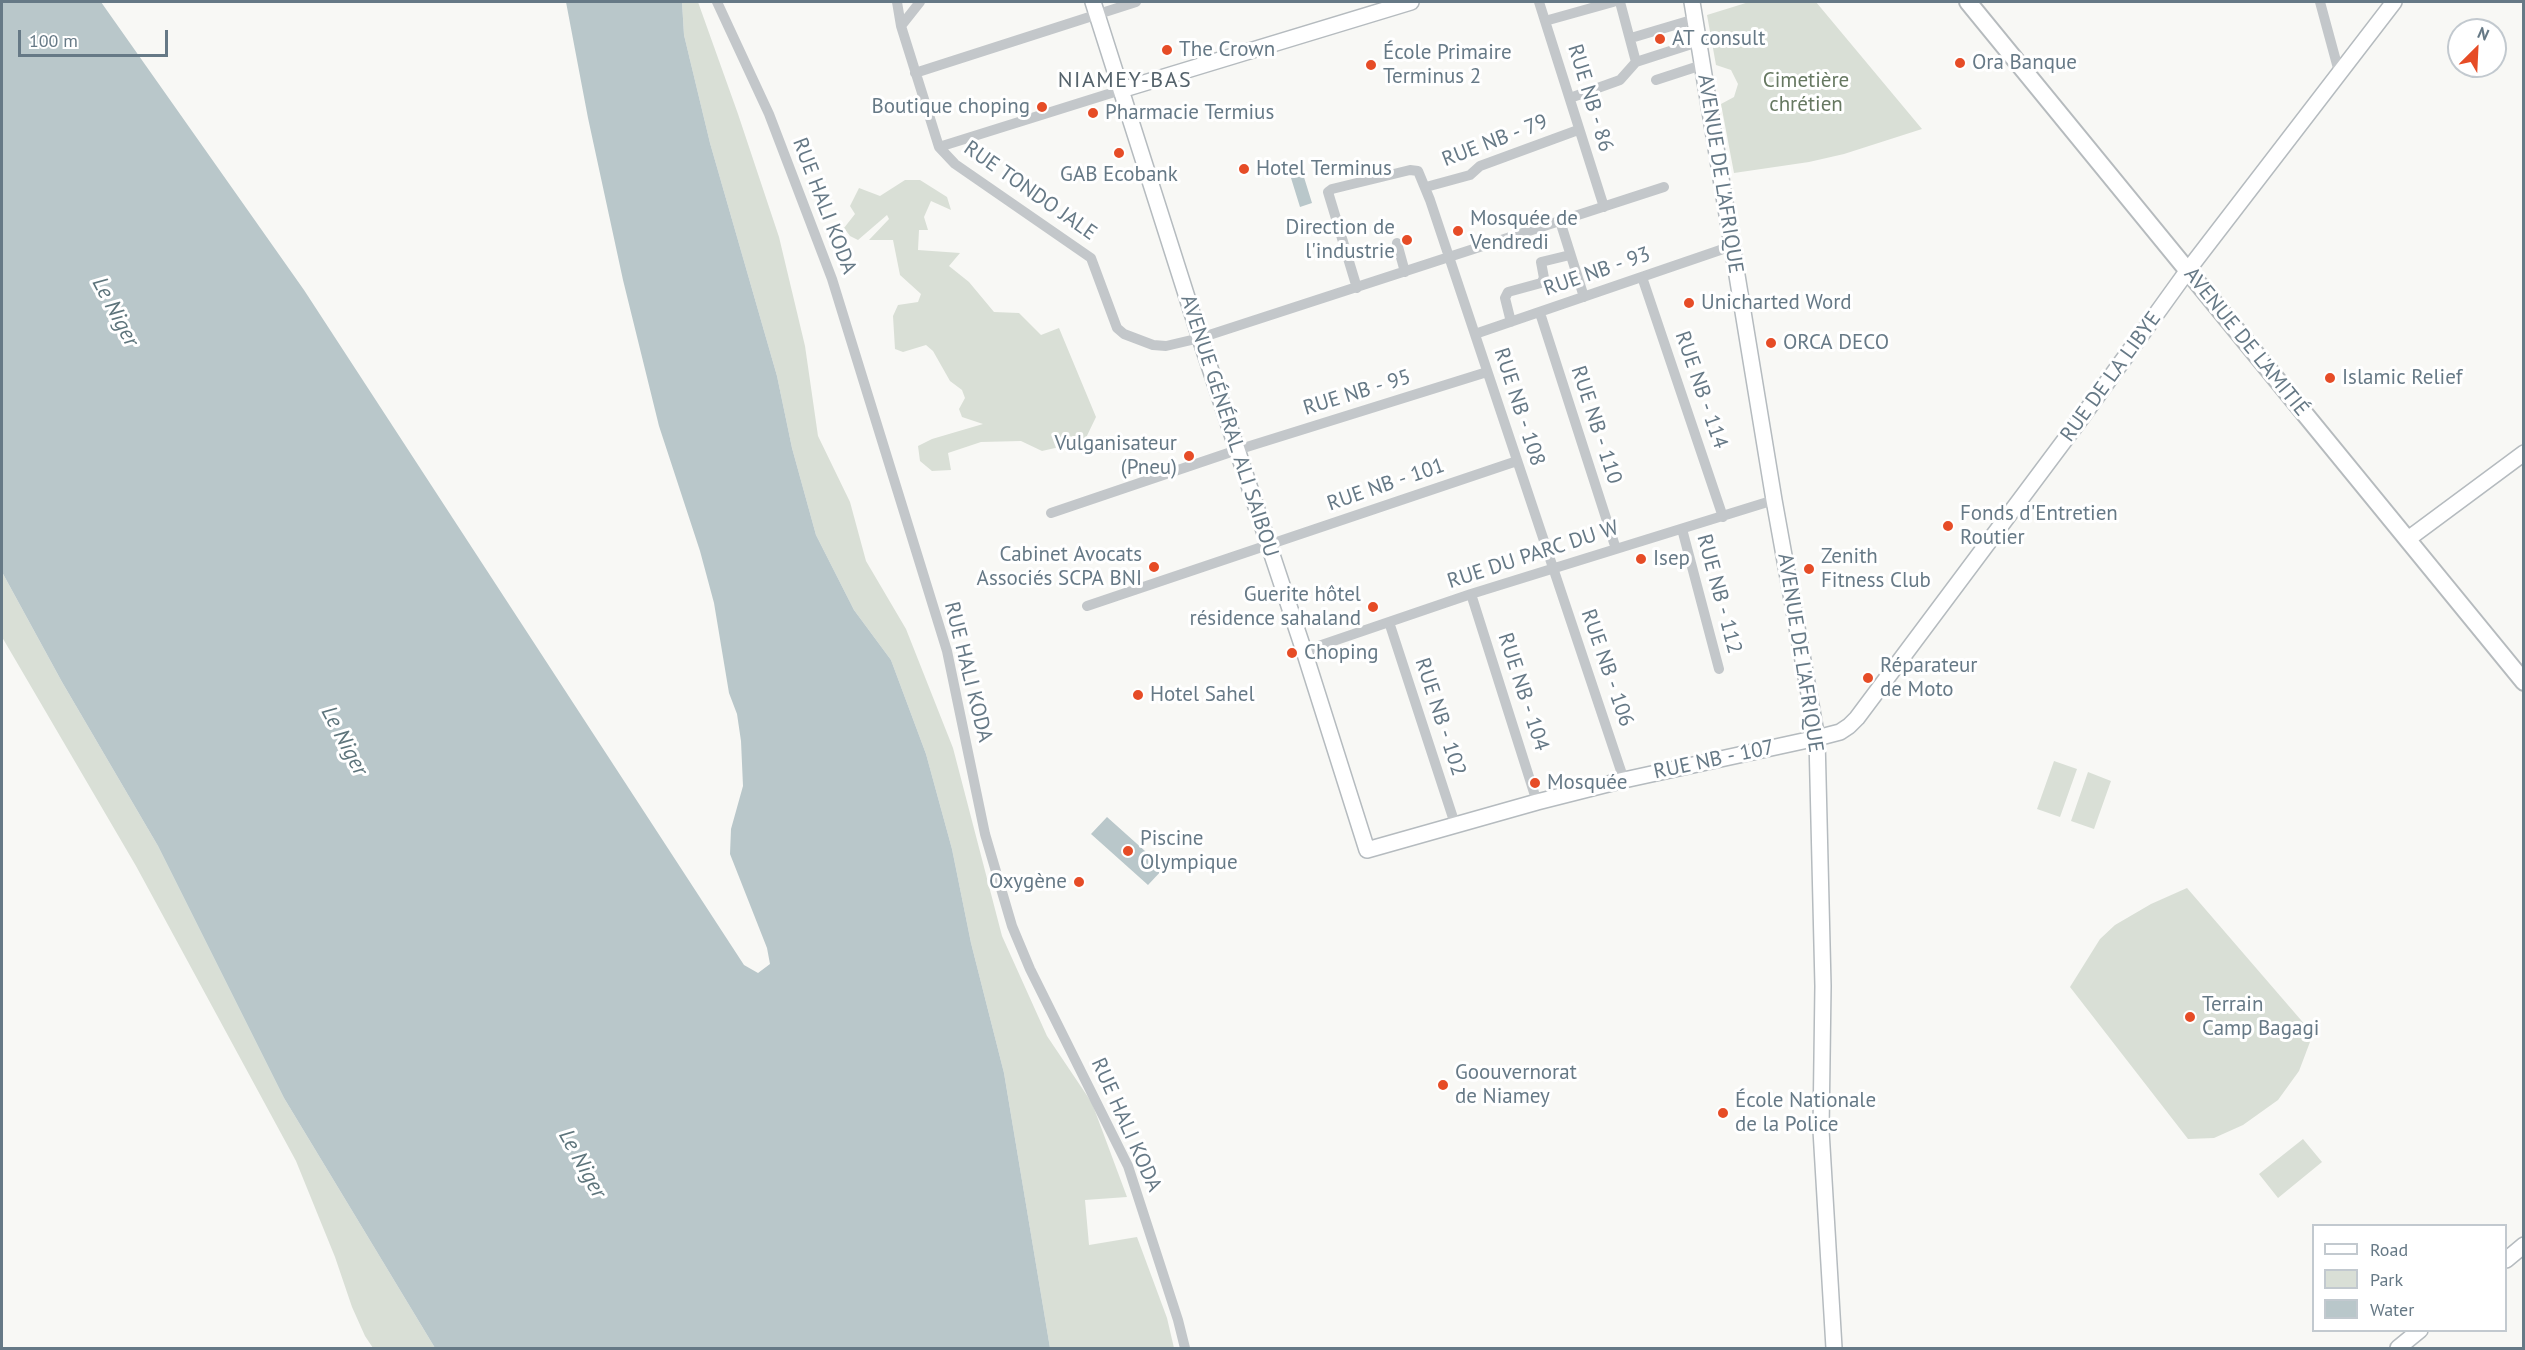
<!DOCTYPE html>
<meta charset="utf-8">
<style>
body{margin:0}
#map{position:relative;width:2525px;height:1350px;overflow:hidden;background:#f8f8f5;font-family:"PT Sans",sans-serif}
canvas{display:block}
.frame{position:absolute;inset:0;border:3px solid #667986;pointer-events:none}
.legend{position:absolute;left:2312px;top:1224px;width:195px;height:108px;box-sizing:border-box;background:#fff;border:2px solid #c2c9cf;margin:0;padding:8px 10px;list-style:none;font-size:18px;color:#667986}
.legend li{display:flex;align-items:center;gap:12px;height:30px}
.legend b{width:30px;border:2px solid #c2c9cf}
.north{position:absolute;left:2447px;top:18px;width:60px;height:60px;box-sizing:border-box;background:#fff;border:2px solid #c2c9cf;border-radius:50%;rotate:24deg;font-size:16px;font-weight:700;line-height:24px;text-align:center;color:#667986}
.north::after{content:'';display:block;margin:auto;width:21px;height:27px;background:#e64c26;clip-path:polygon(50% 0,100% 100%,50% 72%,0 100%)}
.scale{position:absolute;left:18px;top:30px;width:150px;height:27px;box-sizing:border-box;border:3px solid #667986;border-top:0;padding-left:8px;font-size:18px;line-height:21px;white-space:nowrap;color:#667986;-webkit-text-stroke:4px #fff;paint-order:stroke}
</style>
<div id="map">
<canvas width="2525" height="1350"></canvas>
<div class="frame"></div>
<ul class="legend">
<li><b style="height:8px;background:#fff"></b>Road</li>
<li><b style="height:16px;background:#d9dfd6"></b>Park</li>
<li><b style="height:16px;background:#b9c7ca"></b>Water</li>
</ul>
<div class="north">N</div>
<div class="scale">100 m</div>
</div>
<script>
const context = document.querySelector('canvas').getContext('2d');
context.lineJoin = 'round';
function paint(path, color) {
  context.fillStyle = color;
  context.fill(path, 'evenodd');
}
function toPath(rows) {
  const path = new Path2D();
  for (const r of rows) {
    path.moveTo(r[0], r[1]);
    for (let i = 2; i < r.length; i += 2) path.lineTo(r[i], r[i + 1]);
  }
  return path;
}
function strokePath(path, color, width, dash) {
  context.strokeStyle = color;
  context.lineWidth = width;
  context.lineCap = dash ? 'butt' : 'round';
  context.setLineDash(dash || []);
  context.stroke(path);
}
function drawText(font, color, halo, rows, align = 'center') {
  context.font = font + ' "PT Sans",sans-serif';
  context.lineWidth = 6;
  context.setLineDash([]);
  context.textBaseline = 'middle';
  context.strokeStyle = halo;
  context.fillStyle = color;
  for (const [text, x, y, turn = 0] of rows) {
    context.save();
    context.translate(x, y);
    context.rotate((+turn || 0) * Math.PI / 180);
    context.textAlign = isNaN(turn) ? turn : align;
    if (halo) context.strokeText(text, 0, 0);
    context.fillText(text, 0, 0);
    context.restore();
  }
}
const green = toPath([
 [682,2,698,2,738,114,779,237,805,346,818,436,850,502,866,561,906,629,953,748,1002,936,1047,1036,1092,1103,1127,1197,1085,1200,1089,1245,1137,1237,1167,1318,1174,1348,1050,1348,1004,1073,971,943,952,849,926,754,891,660,854,610,816,535,792,448,777,376,710,143,684,35],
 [1749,2,1816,2,1922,129,1844,154,1809,162,1734,173,1721,104,1734,97,1738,84,1731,70,1716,65,1707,15],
 [905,180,920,180,947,197,951,210,931,201,924,217,928,230,919,230,918,250,960,253,949,266,969,282,994,312,1019,313,1041,335,1059,328,1096,417,1083,444,1064,446,1042,451,1021,441,981,442,948,453,951,470,932,471,920,461,918,446,932,439,983,424,962,417,959,409,965,398,962,390,950,381,933,351,926,345,903,352,895,349,893,316,898,305,918,302,921,294,900,275,893,240,869,240,889,219,887,215,858,240,850,236,844,228,855,214,850,206,859,188,880,196],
 [2,572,62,682,158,846,284,1098,435,1348,373,1348,365,1336,352,1307,335,1257,296,1161,136,866,2,637],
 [2054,761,2077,769,2060,817,2037,809],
 [2088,772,2111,781,2094,829,2071,821],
 [2187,888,2313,1034,2299,1071,2278,1100,2243,1125,2214,1138,2188,1139,2070,987,2100,939,2115,925,2151,904],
 [2303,1139,2322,1162,2278,1198,2259,1174]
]);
const water = toPath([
 [2,2,101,2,304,290,744,965,758,973,770,964,767,948,730,854,731,829,743,786,741,741,737,714,729,693,714,603,700,551,659,426,623,280,588,118,566,2,682,2,684,35,710,143,777,376,792,448,816,535,854,610,891,660,926,754,952,849,971,943,1004,1073,1050,1348,435,1348,284,1098,158,846,62,682,2,572],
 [1303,174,1312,203,1300,207,1291,178],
 [1107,817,1164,868,1148,885,1091,834]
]);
const street = toPath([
 [717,2,769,114,832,279,947,651,985,834,1012,926,1030,969,1128,1166,1178,1320,1185,1348],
 [897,2,901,26,939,147,955,164,1091,258,1117,328,1124,334,1153,345,1166,346,1200,338,1664,187],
 [1539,2,1604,207],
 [1620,2,1636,62],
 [2320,2,2339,72],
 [1545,21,1613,2],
 [901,26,920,2],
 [1631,38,1695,19],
 [1636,62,1698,42],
 [915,73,1136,2],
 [1656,80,1702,65],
 [1570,98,1620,80,1636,62],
 [939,147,1121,90],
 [1426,187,1470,175,1480,166,1578,130],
 [1560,221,1584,297],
 [1397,243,1405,272],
 [1642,277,1723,517],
 [1357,288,1328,192,1332,189,1410,170,1418,171,1430,200,1624,780],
 [1540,313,1616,549],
 [1511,322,1505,298,1508,292,1541,283,1544,278,1541,262,1570,255],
 [1475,334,1732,246],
 [1051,513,1237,450,1487,372],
 [1682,529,1719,669],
 [1471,594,1537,802],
 [1087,606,1517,461],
 [1389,622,1455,824],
 [1304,651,1471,594,1774,500]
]);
const secondary = toPath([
 [1093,2,1200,338,1304,651,1367,850,1537,802,1624,780,1817,738,1840,732,1849,726,1857,718,2082,417,2188,270,2394,2],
 [1692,2,1774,500,1817,738,1823,986,1821,1130,1834,1348],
 [1121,90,1411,2],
 [2408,539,2524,453],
 [2506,1260,2524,1245],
 [2398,1348,2420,1330]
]);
const primary = toPath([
 [1968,2,2524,682]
]);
const markers = [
 [1660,39,6,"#e64c26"],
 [1167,50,6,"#e64c26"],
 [1960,63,6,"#e64c26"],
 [1371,65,6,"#e64c26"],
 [1042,107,6,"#e64c26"],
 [1093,113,6,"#e64c26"],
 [1119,153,6,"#e64c26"],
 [1244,169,6,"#e64c26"],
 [1458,231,6,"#e64c26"],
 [1407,240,6,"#e64c26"],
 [1689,303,6,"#e64c26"],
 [1771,343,6,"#e64c26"],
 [2330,378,6,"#e64c26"],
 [1189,456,6,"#e64c26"],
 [1948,526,6,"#e64c26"],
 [1641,559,6,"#e64c26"],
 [1154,567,6,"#e64c26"],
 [1809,569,6,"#e64c26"],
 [1373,607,6,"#e64c26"],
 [1292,653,6,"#e64c26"],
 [1868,678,6,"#e64c26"],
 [1138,695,6,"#e64c26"],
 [1535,783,6,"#e64c26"],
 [1128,851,6,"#e64c26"],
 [1079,882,6,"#e64c26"],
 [2190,1017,6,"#e64c26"],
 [1443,1085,6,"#e64c26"],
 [1723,1113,6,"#e64c26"]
];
const poiNames = [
 ["AT consult",1672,39],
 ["The Crown",1179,50],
 ["École Primaire",1383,53],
 ["Terminus 2",1383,77],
 ["Ora Banque",1972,63],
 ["Boutique choping",1030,107,"right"],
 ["Pharmacie Termius",1105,113],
 ["Hotel Terminus",1256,169],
 ["GAB Ecobank",1119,175,"center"],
 ["Mosquée de",1470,219],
 ["Vendredi",1470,243],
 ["Direction de",1395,228,"right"],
 ["l'industrie",1395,252,"right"],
 ["Unicharted Word",1701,303],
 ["ORCA DECO",1783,343],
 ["Islamic Relief",2342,378],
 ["Vulganisateur",1177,444,"right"],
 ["(Pneu)",1177,468,"right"],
 ["Fonds d'Entretien",1960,514],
 ["Routier",1960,538],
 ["Cabinet Avocats",1142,555,"right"],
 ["Associés SCPA BNI",1142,579,"right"],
 ["Zenith",1821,557],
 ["Fitness Club",1821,581],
 ["Isep",1653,559],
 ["Guerite hôtel",1361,595,"right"],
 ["résidence sahaland",1361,619,"right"],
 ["Choping",1304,653],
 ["Réparateur",1880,666],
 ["de Moto",1880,690],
 ["Hotel Sahel",1150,695],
 ["Mosquée",1547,783],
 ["Piscine",1140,839],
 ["Olympique",1140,863],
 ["Oxygène",1067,882,"right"],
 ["Terrain",2202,1005],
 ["Camp Bagagi",2202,1029],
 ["Goouvernorat",1455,1073],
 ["de Niamey",1455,1097],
 ["École Nationale",1735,1101],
 ["de la Police",1735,1125]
];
const parkNames = [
 ["Cimetière",1806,81],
 ["chrétien",1806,105]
];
const streetNames = [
 ["RUE NB - 86",1590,98,73],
 ["RUE NB - 79",1495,141,-21],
 ["AVENUE DE L'AFRIQUE",1720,174,81],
 ["RUE TONDO JALE",1030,191,35],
 ["RUE HALI KODA",824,206,69],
 ["RUE NB - 93",1597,272,-19],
 ["AVENUE DE L'AMITIÉ",2246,342,51],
 ["RUE DE LA LIBYE",2111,377,-54],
 ["RUE NB - 114",1701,390,71],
 ["RUE NB - 95",1357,393,-17],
 ["RUE NB - 108",1519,407,72],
 ["RUE NB - 110",1596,425,72],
 ["AVENUE GÉNÉRAL ALI SAIBOU",1229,426,72],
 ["RUE NB - 101",1386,485,-19],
 ["RUE DU PARC DU W",1533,555,-18],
 ["RUE NB - 112",1719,594,75],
 ["AVENUE DE L'AFRIQUE",1800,653,81],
 ["RUE NB - 106",1607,668,71],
 ["RUE HALI KODA",968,672,76],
 ["RUE NB - 104",1523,692,72],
 ["RUE NB - 102",1440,717,72],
 ["RUE NB - 107",1714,760,-12],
 ["RUE HALI KODA",1126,1125,66]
];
const neighbourhoodNames = [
 ["NIAMEY-BAS",1125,81]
];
const waterNames = [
 ["Le Niger",115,312,62],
 ["Le Niger",344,741,62],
 ["Le Niger",582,1164,61]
];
paint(green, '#d9dfd6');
paint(water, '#b9c7ca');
strokePath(secondary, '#b5bbbf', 18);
strokePath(primary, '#b6bbbe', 20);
strokePath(street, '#c3c7ca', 10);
strokePath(secondary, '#fff', 15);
strokePath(primary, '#fff', 16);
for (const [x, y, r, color] of markers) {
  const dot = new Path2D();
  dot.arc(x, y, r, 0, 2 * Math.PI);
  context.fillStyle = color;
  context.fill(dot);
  strokePath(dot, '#fff', 2);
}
drawText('21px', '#667986', '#fff', poiNames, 'left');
drawText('21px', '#667861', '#fff', parkNames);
drawText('21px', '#667986', '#fff', streetNames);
context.letterSpacing = '1.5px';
drawText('22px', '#54626b', '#fff', neighbourhoodNames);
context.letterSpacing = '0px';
drawText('italic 22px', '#5d747b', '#fff', waterNames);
</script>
